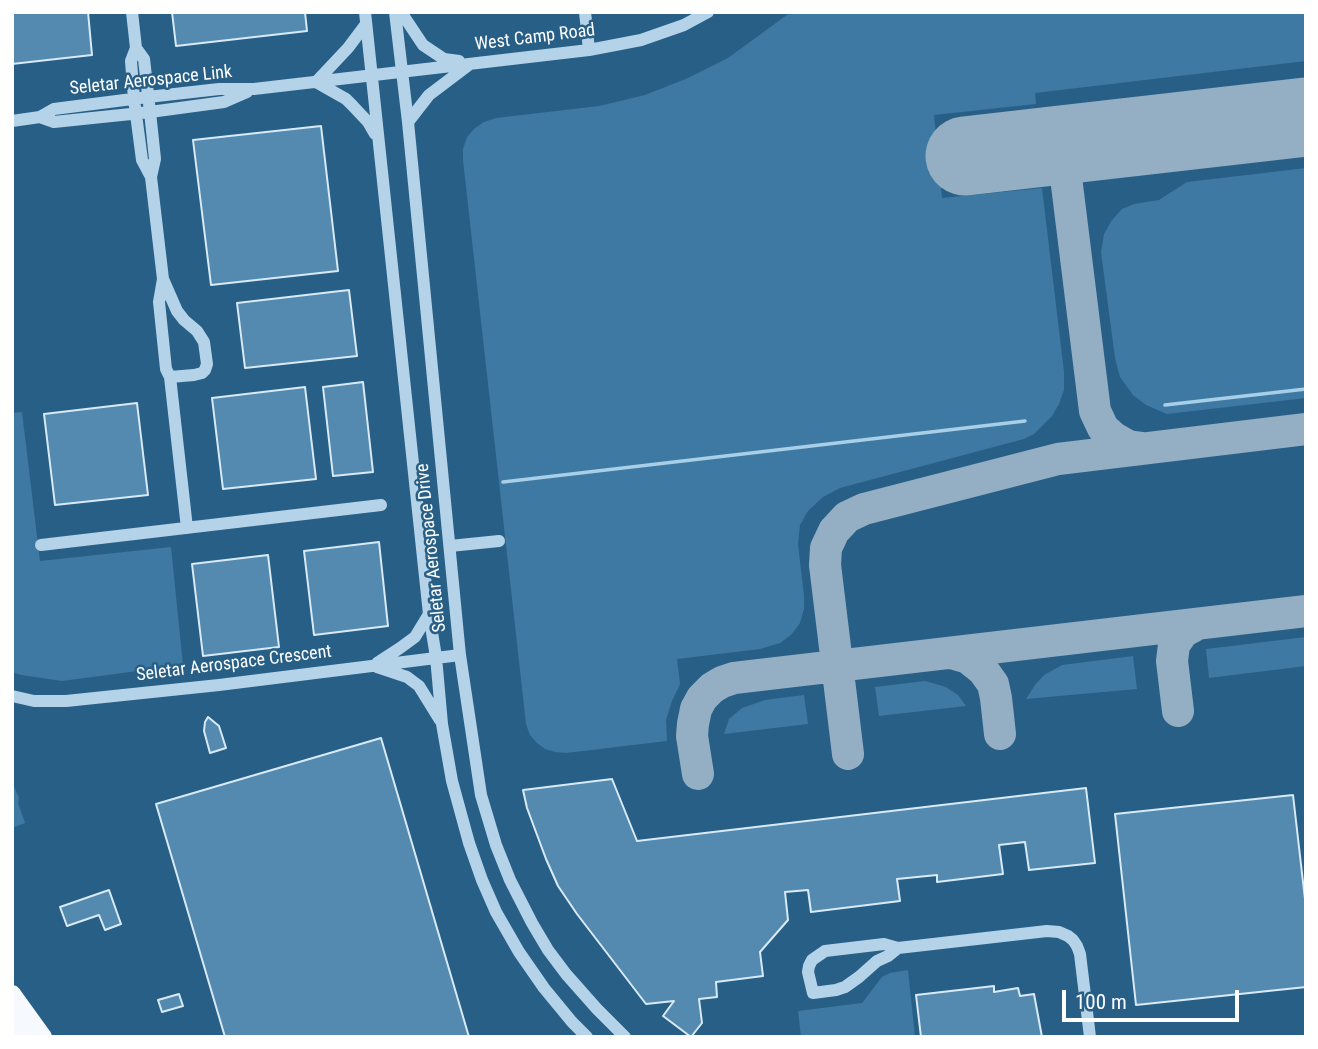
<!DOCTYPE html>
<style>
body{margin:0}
#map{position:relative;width:1318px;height:1049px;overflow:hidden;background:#285f87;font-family:"Roboto Condensed",sans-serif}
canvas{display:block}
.frame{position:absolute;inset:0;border:14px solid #fff;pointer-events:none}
.scale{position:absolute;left:1062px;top:990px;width:177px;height:32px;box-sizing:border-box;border:4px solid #fff;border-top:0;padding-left:9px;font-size:21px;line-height:24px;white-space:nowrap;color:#fff;-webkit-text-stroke:5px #285f87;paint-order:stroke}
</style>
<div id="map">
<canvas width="1318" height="1049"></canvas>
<div class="frame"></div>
<div class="scale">100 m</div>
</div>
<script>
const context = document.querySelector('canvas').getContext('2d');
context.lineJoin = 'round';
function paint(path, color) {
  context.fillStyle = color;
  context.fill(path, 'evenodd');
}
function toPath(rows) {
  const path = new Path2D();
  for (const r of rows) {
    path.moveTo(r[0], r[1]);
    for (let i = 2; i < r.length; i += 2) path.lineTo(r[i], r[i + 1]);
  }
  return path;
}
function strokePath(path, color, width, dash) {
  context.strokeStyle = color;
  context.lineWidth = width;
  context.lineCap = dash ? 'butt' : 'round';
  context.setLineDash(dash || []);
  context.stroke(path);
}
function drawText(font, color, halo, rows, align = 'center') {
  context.font = font + ' "Roboto Condensed",sans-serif';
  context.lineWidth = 5;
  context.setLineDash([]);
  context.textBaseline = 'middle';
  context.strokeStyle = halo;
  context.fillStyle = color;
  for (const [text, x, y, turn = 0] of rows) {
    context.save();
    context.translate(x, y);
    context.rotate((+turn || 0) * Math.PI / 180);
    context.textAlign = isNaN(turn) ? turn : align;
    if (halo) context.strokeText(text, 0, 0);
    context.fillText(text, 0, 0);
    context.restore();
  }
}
const green = toPath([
 [791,12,1306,12,1306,61,1035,93,1036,104,934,115,942,198,1042,188,1064,372,1064,390,1059,404,1052,416,1034,434,1024,439,840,488,823,497,808,511,800,525,798,544,804,596,804,609,800,623,791,635,780,643,760,649,677,659,680,684,672,701,666,720,667,741,566,753,555,752,545,749,537,743,530,735,526,724,463,160,463,149,467,137,474,129,484,122,496,118,599,106,645,95,688,78,728,58],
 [1306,168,1306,398,1167,414,1146,405,1133,395,1120,377,1115,358,1101,252,1104,234,1112,220,1122,209,1134,204,1159,200,1187,182],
 [22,412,40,561,171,547,183,665,62,681,21,675,12,672,12,413],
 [1306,637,1306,666,1209,678,1206,649],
 [1133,656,1137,689,1026,699,1035,685,1044,675,1062,665],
 [925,681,946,687,958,695,966,706,879,716,875,687],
 [804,695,808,724,724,734,729,719,742,708,765,700],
 [12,782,19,798,18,803,25,823,12,828],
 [908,970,915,1037,801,1037,798,1011,862,1003,882,977,890,973]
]);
const stream = toPath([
 [1165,405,1306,389],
 [503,482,1025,421]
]);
const taxiway = toPath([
 [1062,145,1095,411,1103,428,1114,438,1128,446,1143,448],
 [951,653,968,658,983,670,993,684,996,698,1000,734],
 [1178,711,1172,661,1174,645,1183,632,1198,624],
 [848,754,825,565,826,548,834,531,847,517,864,509,1058,459,1306,429],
 [698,774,692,736,693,724,696,709,702,698,712,688,722,682,734,678,1306,611]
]);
const runway = toPath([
 [965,156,1306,117]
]);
const building = toPath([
 [12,12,88,12,92,55,12,64,12,12],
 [172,12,305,12,307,31,176,46,172,12],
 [321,126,338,271,211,285,193,140,321,126],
 [349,290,357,356,245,368,237,303,349,290],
 [363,382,373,472,333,476,323,387,363,382],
 [305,387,316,479,223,489,212,398,305,387],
 [137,403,148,495,55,505,44,414,137,403],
 [379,542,388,626,314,635,304,551,379,542],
 [268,555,279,647,203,656,192,564,268,555],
 [208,717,219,726,226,748,210,753,204,731,205,722,208,717],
 [381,738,469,1037,225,1037,156,804,381,738],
 [612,779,637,841,1086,788,1095,863,1029,870,1025,842,999,845,1003,874,937,882,937,875,897,879,900,901,811,912,808,890,785,892,788,920,760,952,763,976,716,982,717,997,699,999,702,1023,691,1037,663,1016,674,1001,646,1004,577,914,558,886,546,859,527,808,523,790,612,779],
 [1293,795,1306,908,1306,987,1136,1005,1115,814,1293,795],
 [109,890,121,924,105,930,99,915,67,926,60,907,109,890],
 [994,986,994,992,1018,988,1020,996,1034,994,1042,1037,921,1037,916,995,994,986],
 [179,994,183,1006,162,1012,158,1000,179,994]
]);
const minor = toPath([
 [132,12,136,48,144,59,150,112,155,159,151,177,163,279,159,302,166,369,170,377,187,528],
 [365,12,429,614,436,657,442,724,452,781,469,843,482,880,496,912,519,952,544,988,572,1022,587,1037],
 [395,12,408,122,460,655,481,795,496,845,510,880,532,923,548,950,566,974,597,1009,625,1037],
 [401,12,423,45,444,59,459,61],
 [585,12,589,50],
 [136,48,131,61,134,99,142,160,151,177],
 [316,82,346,99,352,105,368,122,375,134],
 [316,82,348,48,366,24],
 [40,117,54,122,150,112,224,102,247,92],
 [12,121,40,117,54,109,148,97,219,89,254,89,589,50,641,40,684,25,708,12],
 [408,122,429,95,470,64],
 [163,279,177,311,184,320,197,331,204,342,207,364,205,370,202,373,194,375,170,377],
 [41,545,381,505],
 [450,546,499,541],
 [377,663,400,648,415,637,429,614],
 [377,667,407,677,419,686,440,720],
 [12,696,34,701,66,701,219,685,460,655],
 [898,948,888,956,877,961,859,977,845,987,836,990,813,993,808,972,809,966,812,960,825,951,884,944,898,948,1047,931,1059,932,1068,936,1073,940,1077,946,1080,954,1090,1037]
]);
const major = toPath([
 [12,994,43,1037],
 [12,1019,28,1037]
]);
const streetNames = [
 ["West Camp Road",535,38,-7],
 ["Seletar Aerospace Link",151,81,-6],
 ["Seletar Aerospace Drive",432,548,-96],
 ["Seletar Aerospace Crescent",234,664,-7]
];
paint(green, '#3d79a3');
strokePath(stream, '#a9cfe8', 3.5);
strokePath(taxiway, '#94afc3', 32);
strokePath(runway, '#94afc3', 79);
paint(building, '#558ab0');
strokePath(building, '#d8eaf6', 2);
strokePath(minor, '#b4d3e8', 12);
strokePath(major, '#f6fafe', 18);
drawText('18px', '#fff', '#285f87', streetNames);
</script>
